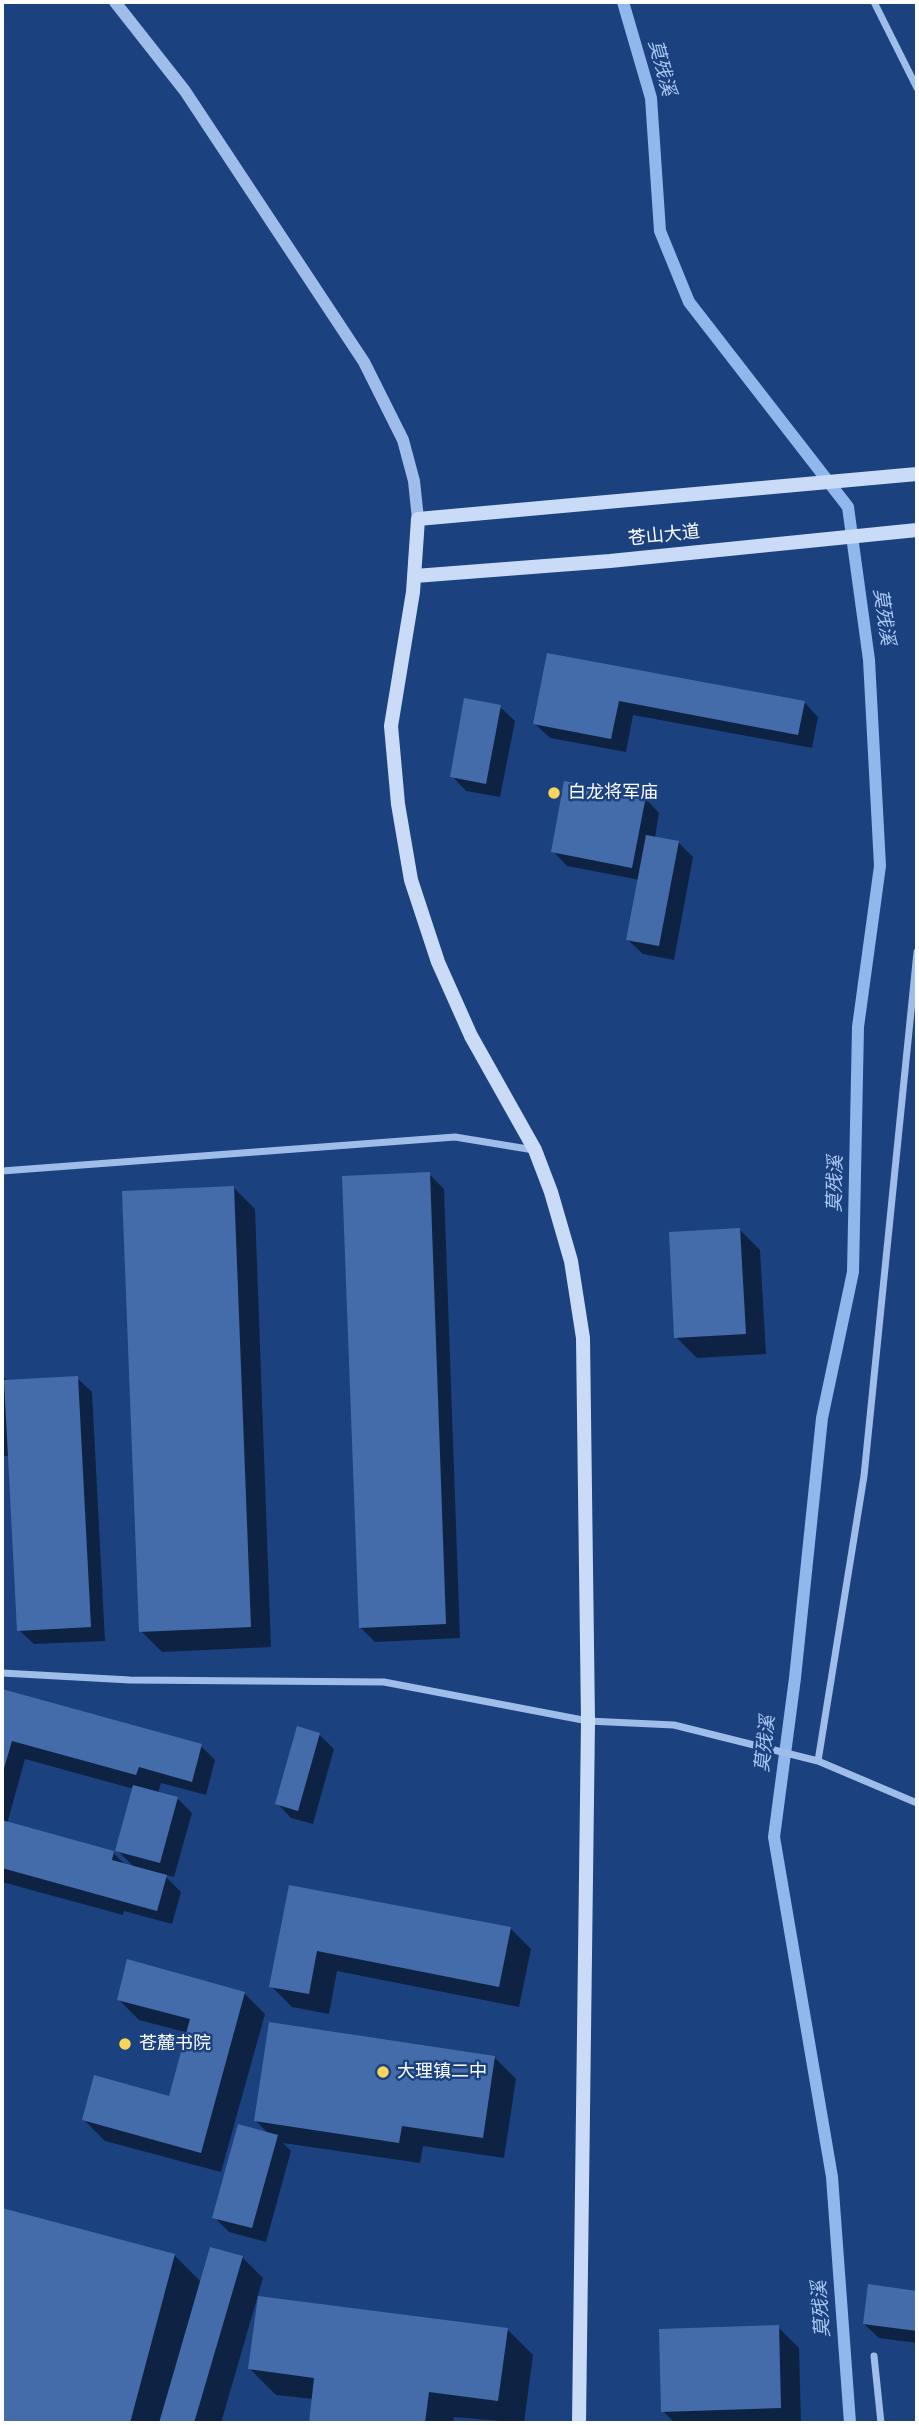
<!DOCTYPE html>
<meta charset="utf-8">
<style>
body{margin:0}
#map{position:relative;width:919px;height:2425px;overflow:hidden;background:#1b427f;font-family:"Varela Round",sans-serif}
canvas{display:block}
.frame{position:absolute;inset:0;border:4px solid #fff;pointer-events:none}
</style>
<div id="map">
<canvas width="919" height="2425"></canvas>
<div class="frame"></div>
</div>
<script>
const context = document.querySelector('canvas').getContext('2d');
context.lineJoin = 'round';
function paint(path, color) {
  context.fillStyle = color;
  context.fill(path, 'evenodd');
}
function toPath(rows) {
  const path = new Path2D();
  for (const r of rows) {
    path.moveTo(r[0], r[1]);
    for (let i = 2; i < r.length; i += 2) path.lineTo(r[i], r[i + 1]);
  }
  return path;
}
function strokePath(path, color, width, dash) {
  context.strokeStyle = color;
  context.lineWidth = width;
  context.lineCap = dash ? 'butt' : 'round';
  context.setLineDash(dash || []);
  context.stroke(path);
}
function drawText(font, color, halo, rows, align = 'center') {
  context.font = font + ' "Varela Round","Noto Sans SC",sans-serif';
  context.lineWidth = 5;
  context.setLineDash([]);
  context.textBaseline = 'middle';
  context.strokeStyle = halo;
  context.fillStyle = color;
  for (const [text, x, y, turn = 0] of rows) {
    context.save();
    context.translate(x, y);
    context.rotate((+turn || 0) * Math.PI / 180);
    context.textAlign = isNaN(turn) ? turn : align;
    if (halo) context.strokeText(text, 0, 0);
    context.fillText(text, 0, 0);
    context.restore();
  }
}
const shadow = toPath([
 [549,655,804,702,818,717,812,748,633,715,626,752,550,738,535,724],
 [500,707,515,721,500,797,466,791,452,776],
 [645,798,659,813,655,838,678,842,693,857,674,960,643,954,628,940,640,880,567,866,553,851],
 [429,1174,444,1189,460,1638,375,1642,360,1627],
 [234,1188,255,1209,271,1647,162,1652,141,1631],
 [739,1229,760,1250,766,1354,697,1358,676,1337],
 [2,1375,8,1382,77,1378,92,1392,105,1641,34,1644,19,1630,10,1456,2,1456],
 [2,1691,201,1746,215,1760,206,1795,161,1783,158,1793,177,1798,192,1813,174,1877,163,1874,181,1892,172,1924,124,1911,123,1915,2,1882],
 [25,1759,134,1789,117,1850,135,1868,127,1866,113,1853,7,1824],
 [319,1734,334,1749,313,1824,291,1818,277,1803],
 [291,1887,510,1928,531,1949,519,2007,337,1971,329,2014,292,2007,271,1986],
 [244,1993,265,2014,221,2172,105,2141,84,2120,170,2098,188,2033,139,2020,118,1999],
 [495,2058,516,2079,504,2158,423,2146,420,2163,283,2143,291,2151,266,2242,229,2232,214,2217,269,2134,256,2121],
 [2,2210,174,2255,202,2283,242,2257,263,2278,221,2423,2,2423],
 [870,2286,917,2292,917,2343,879,2338,864,2324],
 [778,2327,799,2348,801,2423,675,2423,663,2411],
 [507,2329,533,2355,524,2423,454,2417,453,2423,310,2423,313,2399,276,2395,250,2369]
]);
const stream = toPath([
 [623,2,651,98,660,231,689,302,848,507,869,660,880,866,858,1027,853,1272,822,1418,795,1678,774,1837,832,2177,850,2423]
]);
const building = toPath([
 [547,653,805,701,798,735,619,701,611,739,533,724],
 [464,698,501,705,486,784,450,777],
 [564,781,646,796,632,868,551,852],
 [646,835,679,841,659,946,626,940],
 [430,1172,446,1624,359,1628,342,1176],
 [234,1186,251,1627,139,1632,122,1191],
 [740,1228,746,1334,674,1338,669,1232],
 [78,1376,91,1627,17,1631,4,1380],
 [2,1689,202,1744,192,1782,139,1767,136,1775,12,1741,2,1775],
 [297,1726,320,1733,298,1811,275,1804],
 [133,1785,178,1797,160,1863,115,1851],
 [2,1820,114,1851,112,1860,167,1875,157,1911,2,1868],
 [289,1885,511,1927,499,1987,317,1951,309,1994,269,1987],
 [127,1959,245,1992,201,2153,82,2120,94,2075,169,2096,190,2019,117,2000],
 [269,2022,495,2056,483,2138,402,2126,399,2143,254,2121],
 [238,2124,278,2135,252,2228,212,2218],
 [2,2208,175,2254,130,2423,2,2423],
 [210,2247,243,2256,194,2423,159,2423],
 [868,2284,917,2291,917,2331,863,2324],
 [258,2296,508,2328,498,2401,429,2392,425,2423,309,2423,314,2378,248,2369],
 [779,2325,781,2408,661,2412,659,2329]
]);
const minor = toPath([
 [874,2,917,88],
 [917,952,864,1476,818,1761,917,1803],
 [2,1171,455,1137,534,1150],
 [2,1673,130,1680,384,1682,588,1721,674,1725,818,1761],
 [874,2356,881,2423]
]);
const tertiary = toPath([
 [115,2,185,91,364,362,403,440,414,481,418,519]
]);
const secondary = toPath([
 [415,576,610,561,917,530],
 [579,2423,588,1721,583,1338,571,1261,551,1192,535,1150,471,1036,438,962,411,880,398,804,391,726,413,592,418,519,917,474]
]);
const markers = [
 [554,793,7,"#fbd45b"],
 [125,2044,7,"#fbd45b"],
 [383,2072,7,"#fbd45b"]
];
const streetNames = [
 ["苍山大道",664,536,-6]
];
const poiNames = [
 ["白龙将军庙",568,793],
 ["苍麓书院",139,2044],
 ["大理镇二中",397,2072]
];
const waterNames = [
 ["莫残溪",661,68,75],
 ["莫残溪",883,617,82],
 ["莫残溪",836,1184,-89],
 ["莫残溪",766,1744,-84],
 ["莫残溪",822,2309,-94]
];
paint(shadow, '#0007');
strokePath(stream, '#91b7ec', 12);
paint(building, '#446caa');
strokePath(minor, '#9ebde9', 7);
strokePath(tertiary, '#9ebde9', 12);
strokePath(secondary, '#cadbf7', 14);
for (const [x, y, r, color] of markers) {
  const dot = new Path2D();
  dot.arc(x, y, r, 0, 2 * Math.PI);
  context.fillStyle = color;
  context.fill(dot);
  strokePath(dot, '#1b427f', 2.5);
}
drawText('18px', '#fff', '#1b427f', streetNames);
drawText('18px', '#fff', '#1b427f', poiNames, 'left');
drawText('italic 19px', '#a9c7f1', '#1b427f', waterNames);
</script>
